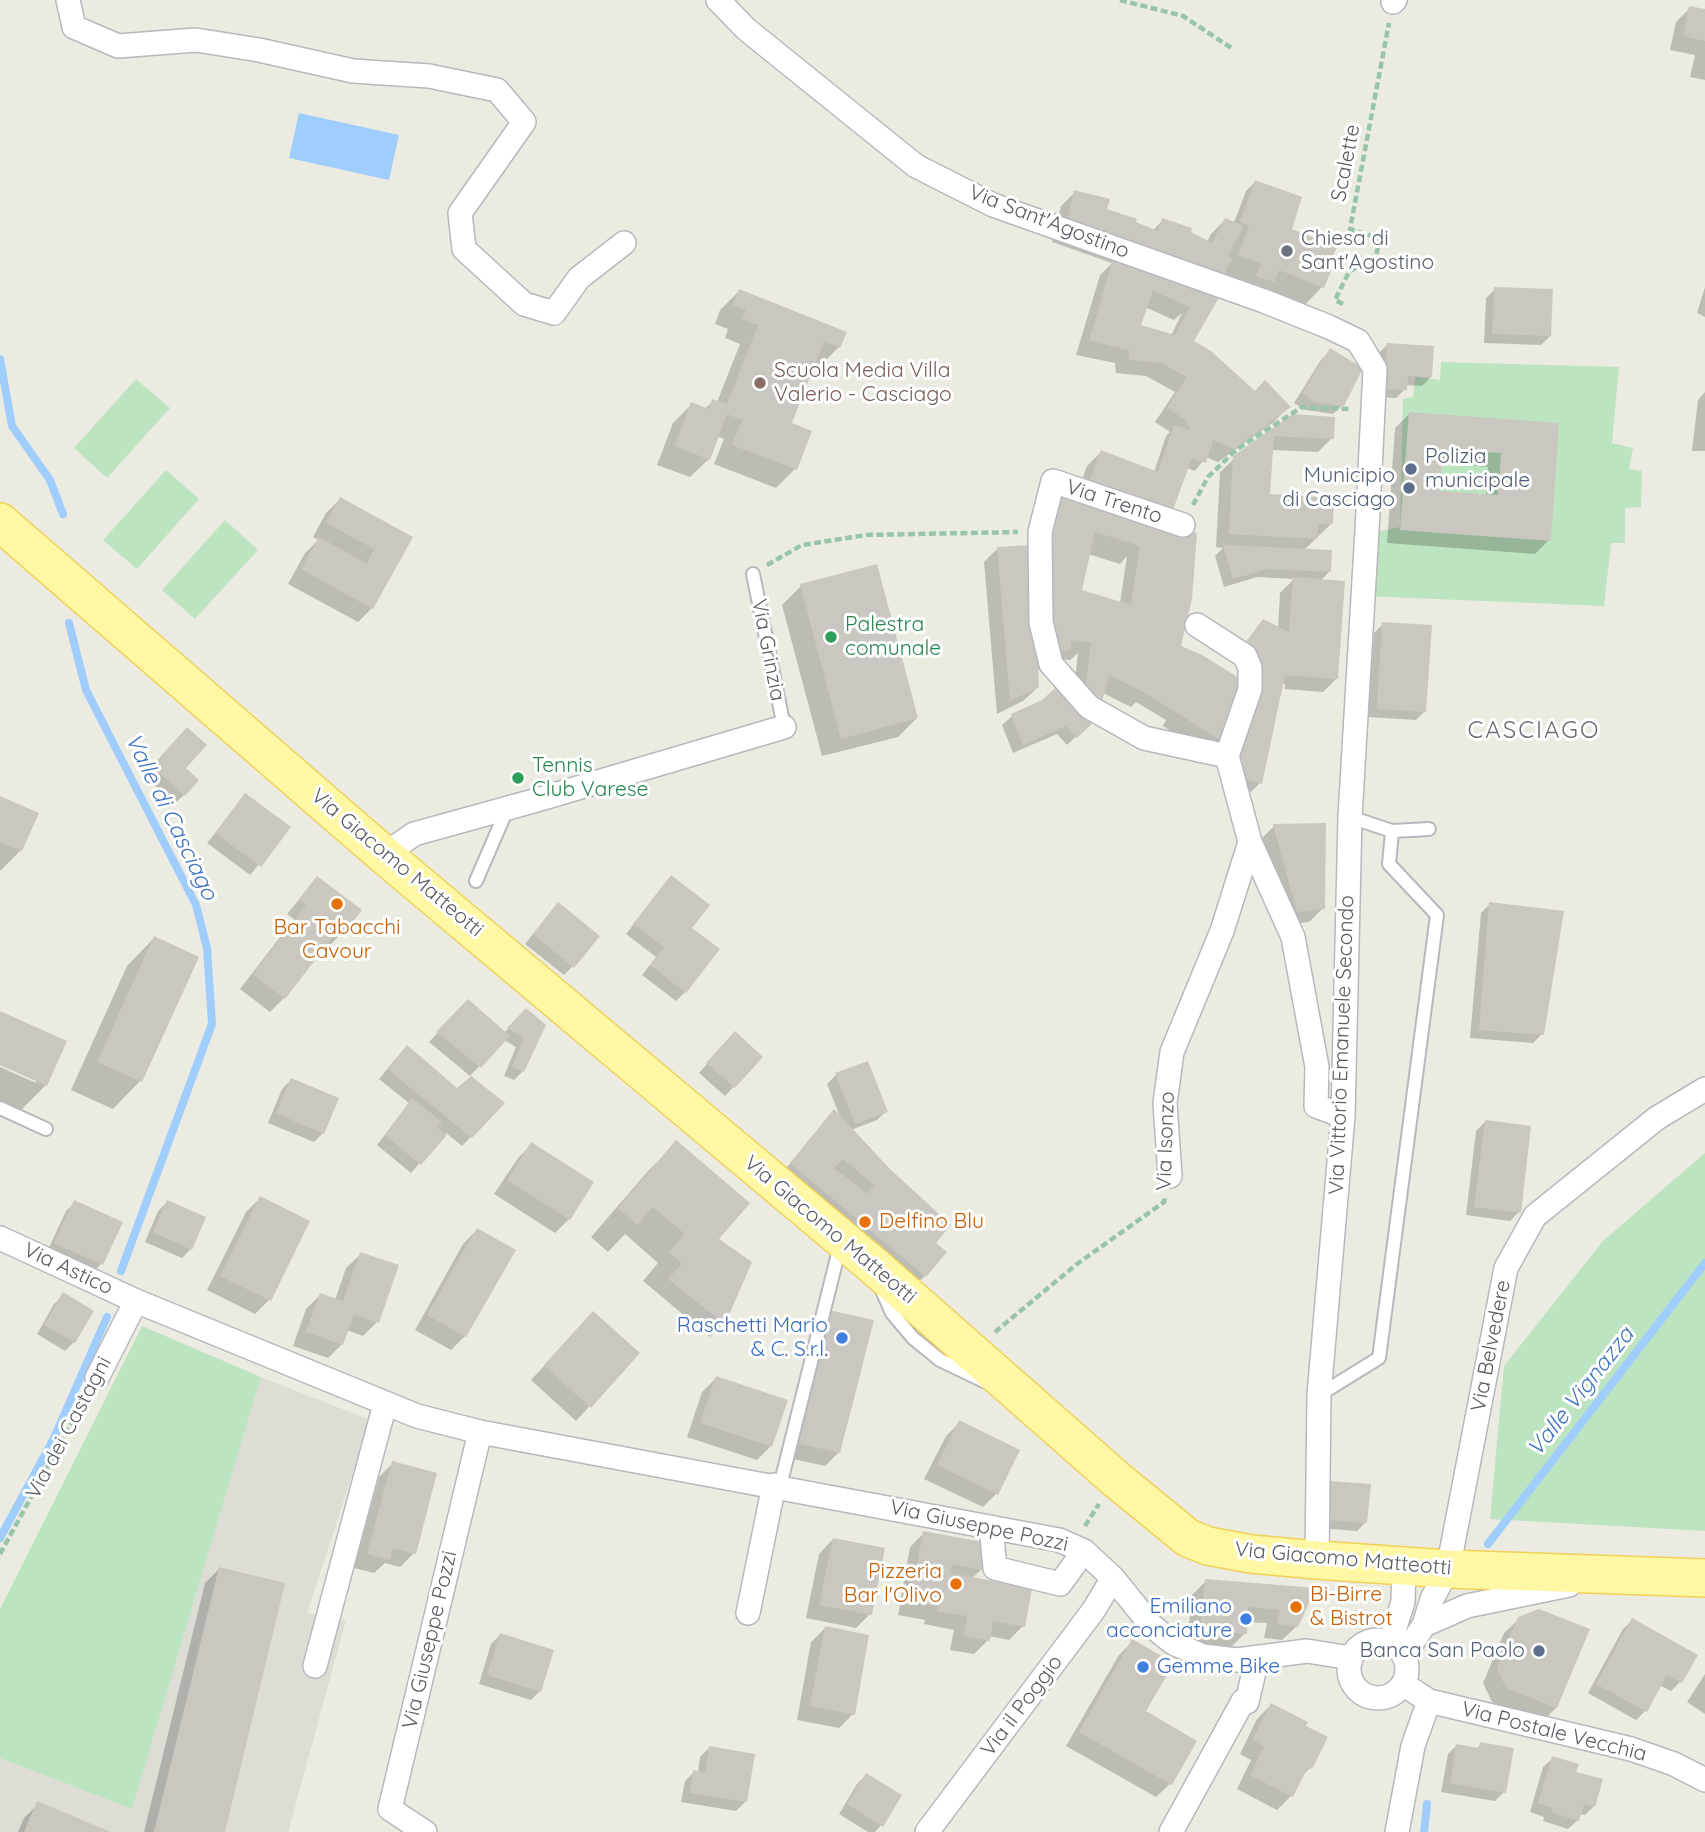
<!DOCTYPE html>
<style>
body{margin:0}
canvas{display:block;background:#ecebe1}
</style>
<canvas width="1705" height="1832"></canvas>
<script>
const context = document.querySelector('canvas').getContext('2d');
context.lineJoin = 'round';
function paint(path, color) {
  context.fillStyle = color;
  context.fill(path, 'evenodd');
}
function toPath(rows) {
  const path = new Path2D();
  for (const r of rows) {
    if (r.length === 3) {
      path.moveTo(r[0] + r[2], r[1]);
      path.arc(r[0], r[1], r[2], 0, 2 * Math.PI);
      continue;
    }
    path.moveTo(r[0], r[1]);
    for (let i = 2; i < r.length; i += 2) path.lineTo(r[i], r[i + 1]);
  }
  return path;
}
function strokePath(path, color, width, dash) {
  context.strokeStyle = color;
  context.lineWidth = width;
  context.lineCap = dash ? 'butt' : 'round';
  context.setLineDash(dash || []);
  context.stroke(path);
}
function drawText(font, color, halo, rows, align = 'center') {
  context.font = font + ' Quicksand,sans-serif';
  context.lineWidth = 6;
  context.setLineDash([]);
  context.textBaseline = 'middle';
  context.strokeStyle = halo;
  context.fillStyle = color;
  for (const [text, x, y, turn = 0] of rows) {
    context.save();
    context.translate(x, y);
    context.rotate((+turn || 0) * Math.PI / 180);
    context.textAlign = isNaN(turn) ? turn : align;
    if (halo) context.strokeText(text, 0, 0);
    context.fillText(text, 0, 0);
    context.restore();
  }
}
const industrial = toPath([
 [261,1377,370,1420,307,1613,346,1620,288,1832,0,1832,0,1758,132,1809]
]);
const green = toPath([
 [1441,362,1619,367,1612,443,1633,448,1629,469,1642,471,1641,507,1625,508,1625,543,1611,543,1604,606,1363,596,1367,534,1400,527,1403,399,1413,397,1415,377,1440,380],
 [136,379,170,408,107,478,74,448],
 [166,470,199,499,137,569,103,540],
 [225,520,258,550,195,619,162,590],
 [1705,1153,1705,1531,1490,1519,1504,1366,1603,1241],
 [142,1326,261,1377,132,1809,0,1758,0,1609]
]);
const water = toPath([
 [299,113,399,135,389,180,289,158]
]);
const shadow = toPath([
 [1690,8,1705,11,1705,80,1690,77,1695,55,1670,50,1676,22],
 [1255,182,1290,230,1322,287,1304,306,1222,275,1191,341,1254,393,1288,407,1275,421,1218,462,1206,457,1195,471,1187,468,1168,517,1180,645,1226,744,1213,758,1163,726,1166,720,1136,702,1131,707,1103,693,1084,729,1067,745,1057,734,1013,753,1002,725,1012,716,1043,701,1073,699,1078,653,1070,660,1059,659,1051,668,1037,670,1038,687,1023,701,997,714,984,562,998,548,1030,547,1041,514,1075,500,1087,466,1101,452,1154,472,1166,436,1170,432,1155,422,1175,392,1146,376,1116,373,1115,363,1076,355,1100,275,1112,263,1052,242,1061,206,1075,192,1105,210,1152,231,1163,220,1207,242,1211,234,1225,220,1232,223,1235,220,1246,191],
 [1145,307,1174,320,1182,313,1171,336,1139,326],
 [1088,554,1120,564,1127,556,1120,603,1080,591],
 [1705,287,1705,317,1697,313],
 [1495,289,1550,336,1541,345,1484,343,1486,298],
 [739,291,839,347,820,366,814,363,790,424,795,469,776,488,714,464,724,439,717,436,709,459,690,477,657,465,673,423,692,404,705,409,713,401,717,402,740,344,725,338,728,329,715,324,720,310],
 [1387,345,1431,377,1422,386,1406,385,1405,389,1396,398,1376,397,1378,354],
 [1330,351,1343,405,1333,414,1306,410,1294,403,1321,360],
 [1705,392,1705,451,1692,451,1698,400],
 [1409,414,1557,425,1549,540,1535,554,1387,543,1395,428],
 [1441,463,1488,467,1486,496,1438,493],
 [1293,416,1332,438,1318,452,1271,450,1269,496,1331,524,1303,551,1330,571,1320,581,1337,678,1323,692,1285,689,1285,684,1280,684,1260,783,1251,792,1234,786,1252,686,1238,652,1263,621,1278,628,1280,593,1294,579,1257,577,1224,587,1215,556,1223,548,1216,547,1220,472,1235,458],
 [340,499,410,538,372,608,358,622,288,584,305,553,318,540,313,537,326,513],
 [801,586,917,718,898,737,822,756,782,605],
 [1383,624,1425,711,1416,720,1368,717,1374,633],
 [178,739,183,768,184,795,175,803,144,776],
 [246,795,289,828,250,875,207,843],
 [0,798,21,850,0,871],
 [1274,826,1323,908,1309,922,1283,925,1260,840],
 [317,878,343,932,329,946,326,943,284,998,270,1012,240,989,294,919,287,914],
 [663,886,685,992,676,1001,642,975,656,957,626,934],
 [1490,904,1542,1034,1533,1043,1470,1038,1481,913],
 [550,913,573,966,564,975,525,944],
 [154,938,140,1081,113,1109,71,1090,127,966],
 [468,1001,504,1033,526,1010,523,1071,514,1080,504,1076,516,1047,504,1040,470,1076,429,1042],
 [0,1013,46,1085,18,1113,0,1105,0,1067,36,1083,36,1079,0,1063],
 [726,1043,761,1057,725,1096,699,1073],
 [398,1056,457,1090,503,1103,462,1146,446,1133,411,1173,377,1145,409,1103,379,1079],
 [836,1075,886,1111,877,1120,851,1130,934,1243,925,1276,916,1284,782,1173,826,1121,841,1119,827,1084],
 [291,1080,323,1133,314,1142,268,1123,282,1089],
 [1485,1122,1519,1212,1510,1221,1466,1215,1476,1131],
 [677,1143,716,1239,750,1262,723,1323,710,1337,643,1281,658,1263,625,1234,608,1252,591,1237,649,1170],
 [532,1144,569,1219,555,1233,494,1194,518,1158],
 [260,1198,308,1222,269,1300,255,1314,207,1290,246,1212],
 [75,1202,101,1264,92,1273,47,1252,66,1211],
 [167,1202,191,1249,182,1258,145,1242,158,1211],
 [477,1230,465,1336,451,1350,415,1330,463,1244],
 [361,1254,377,1322,363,1336,347,1330,342,1344,328,1358,293,1346,306,1309,320,1295,335,1300,346,1268],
 [64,1295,74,1342,65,1351,37,1334,54,1304],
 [815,1326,839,1452,825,1466,784,1457],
 [580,1327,638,1353,576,1421,531,1380],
 [716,1378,771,1446,757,1460,687,1437,702,1392],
 [960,1422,997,1493,983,1507,924,1479,946,1436],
 [393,1463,414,1553,400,1567,385,1563,374,1573,354,1568,379,1477],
 [1330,1483,1366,1522,1357,1531,1318,1528,1321,1492],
 [924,1533,982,1569,972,1578,1023,1626,1009,1640,989,1636,988,1640,974,1654,950,1650,954,1630,924,1624,925,1620,898,1615,910,1547],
 [833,1539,870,1614,856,1628,806,1618,819,1554],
 [219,1569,223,1832,144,1832,205,1583],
 [1206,1581,1314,1590,1297,1626,1282,1640,1264,1638,1267,1623,1246,1622,1245,1633,1231,1647,1187,1644,1192,1595],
 [1519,1619,1556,1708,1542,1722,1492,1702,1483,1683,1504,1633],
 [1632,1620,1695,1655,1680,1682,1671,1691,1659,1685,1645,1711,1636,1720,1588,1693,1623,1629],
 [825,1628,853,1714,839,1728,797,1720,811,1642],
 [500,1635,540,1691,531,1700,479,1684,491,1644],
 [1133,1641,1144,1712,1170,1784,1156,1797,1066,1746,1119,1655],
 [1705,1674,1705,1714,1687,1702],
 [1271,1705,1310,1768,1300,1778,1291,1796,1277,1810,1237,1789,1251,1760,1240,1754,1257,1719],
 [1481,1744,1504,1792,1495,1801,1441,1792,1448,1754,1457,1745,1476,1749],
 [709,1748,745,1802,736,1811,681,1802,685,1781,694,1772,698,1773,700,1757],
 [1553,1758,1574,1773,1594,1806,1585,1815,1579,1814,1578,1820,1568,1829,1543,1821,1544,1817,1530,1812,1543,1767],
 [866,1775,881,1825,875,1832,868,1832,839,1814,857,1784],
 [38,1804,106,1832,18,1832,24,1818]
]);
const stream = toPath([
 [0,359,12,426,50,480,63,514],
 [69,623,86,690,196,905,207,948,212,1024,121,1271],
 [0,1538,53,1440,107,1317],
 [1488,1544,1705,1263],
 [1424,1832,1427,1804]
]);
const building = toPath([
 [1689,6,1705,9,1705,41,1683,36],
 [1255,180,1302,197,1292,229,1337,247,1331,260,1335,261,1324,288,1279,270,1274,282,1256,276,1261,264,1238,255,1249,226,1240,222],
 [1074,190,1110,199,1107,209,1137,219,1136,222,1158,231,1162,218,1192,228,1191,232,1212,243,1225,218,1244,226,1228,255,1232,259,1220,282,1065,228],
 [1113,259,1221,294,1194,341,1211,351,1255,391,1265,380,1291,407,1234,449,1213,440,1206,463,1192,458,1170,518,1087,487,1101,450,1158,472,1174,425,1190,430,1186,420,1167,408,1187,377,1161,363,1129,360,1129,350,1089,341],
 [1153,291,1190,307,1175,335,1141,325],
 [1494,287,1553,289,1551,336,1492,334],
 [739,289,847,332,840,348,824,341,792,423,812,431,797,470,732,445,742,420,727,414,710,460,675,446,691,402,709,409,712,399,727,404,758,325,742,319,746,310,733,305],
 [1387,343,1434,346,1432,377,1408,376,1407,390,1385,389],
 [1330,348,1363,368,1344,406,1315,402,1302,393],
 [1409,412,1559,423,1551,541,1400,530],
 [1443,449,1501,453,1498,495,1440,491],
 [1293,414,1335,417,1334,439,1274,436,1270,494,1334,498,1333,524,1318,524,1317,539,1229,534,1233,456],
 [1059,493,1197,533,1192,599,1181,646,1202,655,1244,681,1228,745,1147,694,1109,675,1102,702,1085,692,1091,642,1071,640,1071,650,1052,652,1044,592],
 [1095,532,1140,546,1131,605,1082,590],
 [340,497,413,537,373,609,301,569,319,537,367,564,374,549,326,523],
 [1032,545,1039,687,1010,701,997,547],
 [1223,545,1332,550,1331,572,1267,569,1233,579],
 [877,564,918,718,841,739,800,584],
 [1293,577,1345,581,1338,679,1285,675,1262,784,1242,778,1238,757,1261,676,1259,658,1246,642,1263,619,1289,632],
 [1382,622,1432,625,1426,712,1377,709],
 [1061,683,1095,721,1077,738,1066,726,1023,745,1011,714,1042,700],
 [187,727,207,745,186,768,199,780,185,796,152,766],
 [245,793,291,827,261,867,215,833],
 [0,796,39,813,22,851,0,842],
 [1326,823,1325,909,1297,912,1273,824],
 [671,875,710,905,692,928,720,949,686,993,650,965,664,947,633,924],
 [317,876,362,910,344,933,339,929,285,999,253,974,306,905,299,899],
 [558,902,600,936,574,968,533,934],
 [1489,902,1564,911,1544,1035,1479,1030],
 [154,936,199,957,142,1082,97,1062],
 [468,999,510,1036,481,1068,436,1032],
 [526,1008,546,1025,524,1072,512,1067,524,1038,507,1028],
 [0,1011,67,1041,47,1086,0,1065],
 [735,1031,763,1057,735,1088,706,1063],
 [407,1045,457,1088,471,1076,505,1103,472,1138,387,1069],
 [868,1061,888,1112,855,1124,835,1073],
 [291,1078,339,1098,324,1134,276,1113],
 [412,1098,442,1122,436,1127,447,1135,421,1165,385,1135],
 [834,1109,890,1169,951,1225,936,1243,947,1252,926,1277,790,1163],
 [843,1159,875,1186,867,1194,834,1168],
 [1485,1120,1531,1126,1521,1213,1474,1207],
 [676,1140,750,1203,719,1239,752,1262,725,1324,668,1279,682,1264,669,1252,685,1234,653,1207,637,1225,618,1208],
 [531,1142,594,1182,570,1220,507,1180],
 [260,1196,310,1221,271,1301,220,1276],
 [74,1200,123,1222,103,1265,54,1243],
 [167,1200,206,1217,192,1250,153,1232],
 [477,1228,516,1250,466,1337,427,1315],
 [360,1252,399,1265,379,1323,354,1315,343,1345,306,1332,320,1293,343,1301],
 [63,1292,94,1311,75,1343,44,1325],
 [828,1310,874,1320,840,1453,797,1443],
 [593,1311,640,1353,591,1408,544,1365],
 [716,1376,788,1400,772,1447,700,1423],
 [959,1420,1020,1450,998,1495,937,1465],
 [392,1461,437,1473,416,1554,393,1548,390,1560,367,1554],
 [1330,1481,1371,1484,1367,1523,1326,1520],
 [923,1531,988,1543,983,1570,952,1564,950,1573,1032,1588,1025,1627,993,1621,990,1641,963,1636,967,1616,937,1611,938,1606,911,1602],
 [833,1538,885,1548,872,1615,819,1605],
 [219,1567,285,1583,225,1832,154,1832],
 [1205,1579,1316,1588,1298,1627,1277,1624,1280,1610,1248,1607,1247,1634,1200,1630],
 [1539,1609,1590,1629,1557,1708,1506,1688,1497,1668,1518,1617],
 [1632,1618,1698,1655,1682,1683,1667,1675,1647,1712,1596,1684],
 [825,1626,869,1635,855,1715,810,1706],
 [500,1633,554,1650,541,1692,487,1675],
 [1132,1639,1174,1663,1146,1711,1197,1741,1172,1785,1079,1732],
 [1271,1703,1308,1722,1306,1726,1328,1737,1312,1769,1308,1767,1293,1797,1250,1775,1264,1746,1252,1740],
 [1480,1742,1514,1748,1506,1793,1450,1783,1456,1744,1479,1748],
 [709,1746,755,1754,747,1802,690,1793,693,1770,705,1773],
 [1552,1756,1579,1764,1576,1772,1603,1779,1595,1807,1584,1804,1579,1821,1551,1812,1552,1808,1538,1803],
 [866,1773,902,1795,883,1827,847,1804],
 [37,1801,111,1832,24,1832]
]);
const path = toPath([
 [1120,0,1183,16,1233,49],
 [1343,304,1335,300,1349,272,1376,255,1380,239,1350,229,1389,23],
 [1193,505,1208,477,1236,450,1302,407,1350,409],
 [767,565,802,545,866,535,1018,532],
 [995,1332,1077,1264,1164,1202,1165,1197],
 [1085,1526,1099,1504],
 [0,1554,86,1397]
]);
const lane = toPath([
 [753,574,784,727],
 [1350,817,1392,831],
 [476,881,508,807],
 [0,1108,46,1129],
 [881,1288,892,1313,913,1338,940,1360,986,1382],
 [1319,1395,1379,1358,1437,915,1389,864,1392,831,1429,829],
 [780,1486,841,1242]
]);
const street = toPath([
 [68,0,74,27,118,46,196,40,259,50,353,71,429,76,497,90,524,122,460,213,464,249,524,304,554,313,579,278,624,243],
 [718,0,746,29,916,166,993,205,1264,301,1329,327,1358,341,1375,369,1367,530,1350,817,1343,1116,1319,1395,1317,1560],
 [1393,2,1395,0],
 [1183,525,1053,481,1040,532,1041,622,1051,664,1089,707,1144,738,1227,756,1250,842,1293,937,1317,1067,1316,1106,1343,1116],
 [1197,625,1245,656,1250,668,1250,689,1227,756],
 [384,855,414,834,537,800,784,727],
 [1170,1176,1165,1103,1172,1052,1222,931,1250,842],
 [0,1238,136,1301,417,1416,480,1432,1059,1540,1084,1551,1113,1578,1151,1625,1163,1635,1175,1644,1203,1656,1237,1660,1307,1651,1351,1658],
 [97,1378,136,1301],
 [991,1527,995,1568,1060,1584,1084,1551],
 [748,1613,774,1485],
 [1424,1625,1467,1606,1569,1585],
 [1378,1669,29],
 [1390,1643,1403,1602,1404,1565],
 [1404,1655,1424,1625,1432,1599,1448,1569,1506,1268,1535,1216,1657,1118,1705,1089],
 [315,1666,385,1404],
 [1403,1684,1429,1701,1631,1749,1674,1764,1705,1780],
 [425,1832,390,1809,480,1432],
 [927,1832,1093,1611,1113,1578],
 [1171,1832,1243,1701,1247,1702,1257,1659],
 [1397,1832,1413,1746,1429,1701]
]);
const primary = toPath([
 [0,522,384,855,875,1267,1117,1480,1188,1538,1208,1546,1251,1554,1317,1560,1448,1569,1705,1578]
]);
const markers = [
 [1287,251,7,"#6b7280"],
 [760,383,7,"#8d6e63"],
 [1411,469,7,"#5c6f8a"],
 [1409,488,7,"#5c6f8a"],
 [831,637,7,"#2e9e5b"],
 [518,778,7,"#2e9e5b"],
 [337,904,7,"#e8710a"],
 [865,1222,7,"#e8710a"],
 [842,1338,7,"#3f7fe0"],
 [956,1584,7,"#e8710a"],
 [1296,1607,7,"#e8710a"],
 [1246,1619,7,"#3f7fe0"],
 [1539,1651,7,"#5c6f8a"],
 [1143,1667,7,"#3f7fe0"]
];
const streetNames = [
 ["Scalette",1346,163,-79],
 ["Via Sant'Agostino",1049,222,21],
 ["Via Trento",1114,502,18],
 ["Via Grinzia",768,650,79],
 ["Via Giacomo Matteotti",397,863,40],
 ["Via Vittorio Emanuele Secondo",1342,1045,-88],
 ["Via Isonzo",1166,1141,-88],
 ["Via Giacomo Matteotti",830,1230,40],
 ["Via Astico",68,1269,25],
 ["Via Belvedere",1491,1346,-79],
 ["Via dei Castagni",69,1428,-62],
 ["Via Giuseppe Pozzi",979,1526,12],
 ["Via Giacomo Matteotti",1343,1559,5],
 ["Via Giuseppe Pozzi",430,1640,-77],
 ["Via il Poggio",1022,1706,-53],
 ["Via Postale Vecchia",1554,1732,14]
];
const worshipNames = [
 ["Chiesa di",1301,239],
 ["Sant'Agostino",1301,263]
];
const educationNames = [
 ["Scuola Media Villa",774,371],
 ["Valerio - Casciago",774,395]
];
const serviceNames = [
 ["Polizia",1425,457,"left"],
 ["municipale",1425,481,"left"],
 ["Municipio",1395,476],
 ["di Casciago",1395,500],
 ["Banca San Paolo",1525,1651]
];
const leisureNames = [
 ["Palestra",845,625],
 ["comunale",845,649],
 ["Tennis",532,766],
 ["Club Varese",532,790]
];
const foodNames = [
 ["Bar Tabacchi",337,928,"center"],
 ["Cavour",337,952,"center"],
 ["Delfino Blu",879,1222],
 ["Pizzeria",942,1572,"right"],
 ["Bar l'Olivo",942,1596,"right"],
 ["Bi-Birre",1310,1595],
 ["& Bistrot",1310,1619]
];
const shopNames = [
 ["Raschetti Mario",828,1326],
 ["& C. S.r.l.",828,1350],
 ["Emiliano",1232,1607],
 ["acconciature",1232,1631],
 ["Gemme Bike",1157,1667,"left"]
];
const waterNames = [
 ["Valle di Casciago",171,817,64],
 ["Valle Vignazza",1581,1392,-52]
];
const quarterNames = [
 ["CASCIAGO",1534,731]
];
paint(industrial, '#dddcd5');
paint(green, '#bde4c0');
paint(water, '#9fcdfe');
paint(shadow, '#0003');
strokePath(stream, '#9fcdfe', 8);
paint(building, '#c9c7c0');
strokePath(lane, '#b6b8bd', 16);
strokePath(street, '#b6b8bd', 26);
strokePath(primary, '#f0d156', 40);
strokePath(path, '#96c5a8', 4.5, [7, 3.5]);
strokePath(lane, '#fff', 12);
strokePath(street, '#fff', 23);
strokePath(primary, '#fef7a4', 37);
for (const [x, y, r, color] of markers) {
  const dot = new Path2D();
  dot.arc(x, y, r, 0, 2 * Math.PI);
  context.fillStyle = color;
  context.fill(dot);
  strokePath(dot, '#fff', 2.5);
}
drawText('21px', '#595c62', '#fff', streetNames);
drawText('21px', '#5b616d', '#fff', worshipNames, 'left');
drawText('21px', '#785e54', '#fff', educationNames, 'left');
drawText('21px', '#4e5e75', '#fff', serviceNames, 'right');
drawText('21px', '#27864d', '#fff', leisureNames, 'left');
drawText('21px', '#c56008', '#fff', foodNames, 'left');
drawText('21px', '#366cbe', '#fff', shopNames, 'right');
drawText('italic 23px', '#4275c1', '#fff', waterNames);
context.letterSpacing = '2px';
drawText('24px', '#6a6e74', '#fff', quarterNames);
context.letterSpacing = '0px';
</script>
